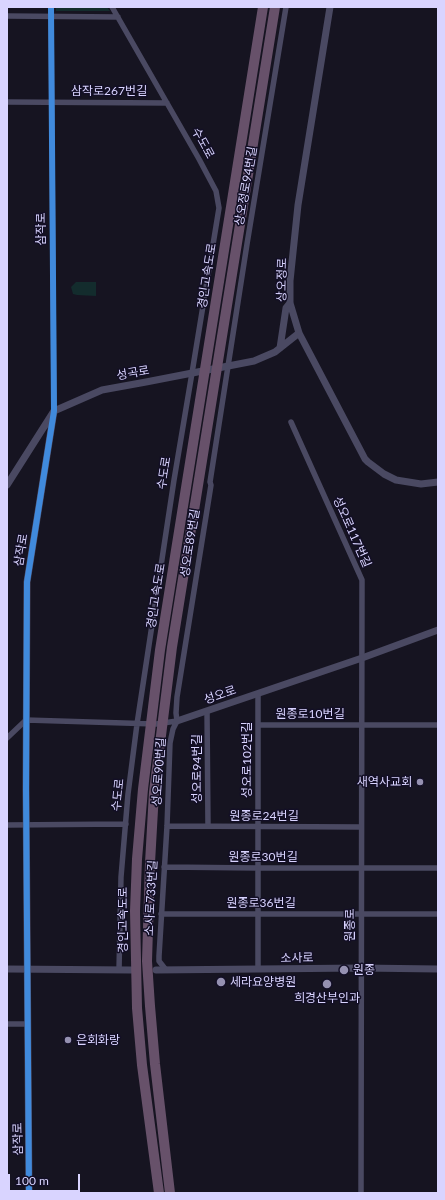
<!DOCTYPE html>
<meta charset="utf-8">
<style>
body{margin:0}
#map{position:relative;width:445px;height:1200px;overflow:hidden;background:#161421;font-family:Lato,sans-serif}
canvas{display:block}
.frame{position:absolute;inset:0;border:8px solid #d9d4ff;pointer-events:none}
.scale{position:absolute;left:8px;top:1174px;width:72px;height:18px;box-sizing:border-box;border:2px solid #d9d4ff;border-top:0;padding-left:5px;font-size:12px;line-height:14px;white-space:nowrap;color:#d9d4ff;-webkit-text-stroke:3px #130f26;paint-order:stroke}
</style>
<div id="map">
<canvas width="445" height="1200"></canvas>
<div class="frame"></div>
<div class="scale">100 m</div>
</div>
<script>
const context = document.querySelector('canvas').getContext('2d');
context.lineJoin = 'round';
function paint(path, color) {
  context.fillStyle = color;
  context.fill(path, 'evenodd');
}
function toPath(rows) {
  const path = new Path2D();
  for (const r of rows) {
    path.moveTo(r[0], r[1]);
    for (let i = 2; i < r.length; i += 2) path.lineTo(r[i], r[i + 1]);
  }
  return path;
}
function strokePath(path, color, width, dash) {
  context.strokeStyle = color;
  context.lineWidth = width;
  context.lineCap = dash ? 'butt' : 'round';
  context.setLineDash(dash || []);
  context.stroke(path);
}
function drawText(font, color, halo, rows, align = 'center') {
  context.font = font + ' Lato,"Noto Sans KR",sans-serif';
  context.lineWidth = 3;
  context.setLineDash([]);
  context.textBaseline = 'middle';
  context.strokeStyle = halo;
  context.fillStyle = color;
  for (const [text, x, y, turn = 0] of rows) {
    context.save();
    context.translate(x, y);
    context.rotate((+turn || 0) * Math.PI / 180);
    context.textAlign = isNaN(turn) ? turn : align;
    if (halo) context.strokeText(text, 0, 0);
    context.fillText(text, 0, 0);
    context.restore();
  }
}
const green = toPath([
 [56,7,107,7,110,11,56,11],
 [76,282,96,282,96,296,77,295,73,294,71,287]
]);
const minor = toPath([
 [51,7,54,411],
 [112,7,199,159,216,191,219,208,192,373,174,480,137,724,128,794,121,877,119,970],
 [7,16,118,17],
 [7,102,167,103],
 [291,422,362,580,361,1193],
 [258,694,258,969],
 [207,711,208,826],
 [177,721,176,713,177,697,211,485,210,482,247,244,286,7],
 [258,725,438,725],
 [7,738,26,720,156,724,177,721],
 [7,825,126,824],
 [167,826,361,827],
 [164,867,258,868,438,868],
 [161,914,438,914],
 [166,970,159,961,159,956,167,826,170,743,173,729,177,721],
 [7,1024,28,1024]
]);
const tertiary = toPath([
 [330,7,298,205,290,281,290,303,299,333,365,459,368,462,384,474,396,480,421,484,438,482],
 [280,348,286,308,290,303],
 [7,485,54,411,102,390,146,382,254,361,275,352,299,333],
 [177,721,362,658,438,630],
 [7,969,131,970],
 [156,970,361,968,438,969],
 [29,1193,26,789,27,582,54,411]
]);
const motorway = toPath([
 [159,1193,142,1065,137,1008,135,911,137,859,143,789,160,650,263,7],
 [170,1193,155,1064,150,1006,147,961,150,863,154,792,172,647,275,7]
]);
const cycleway = toPath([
 [29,1193,26,789,27,582,54,411,51,7]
]);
const markers = [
 [420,782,4,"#9591b1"],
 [344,970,5,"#9591b1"],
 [221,982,5,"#9591b1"],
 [327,984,5,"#9591b1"],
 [68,1040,4,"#9591b1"]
];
const streetNames = [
 ["삼작로267번길",109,91],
 ["수도로",203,143,61],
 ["상오정로94번길",246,186,-80],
 ["삼작로",41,229,-90],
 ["경인고속도로",207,276,-81],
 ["상오정로",282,280,-89],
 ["성곡로",133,373,-10],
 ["수도로",164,473,-81],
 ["성오로117번길",352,532,66],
 ["성오로89번길",190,543,-81],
 ["삼작로",21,550,-81],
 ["경인고속도로",156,596,-81],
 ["성오로",220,695,-19],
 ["원종로10번길",310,714],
 ["성오로102번길",247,760,-90],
 ["성오로94번길",197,769,-90],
 ["성오로90번길",159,772,-86],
 ["수도로",118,795,-84],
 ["원종로24번길",264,816],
 ["원종로30번길",263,857],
 ["소사로733번길",151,898,-87],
 ["원종로36번길",261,903],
 ["경인고속도로",123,920,-90],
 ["원종로",350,925,-90],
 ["소사로",297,958,-1],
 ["삼작로",18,1139,-91]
];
const poiNames = [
 ["새역사교회",412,782,"right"],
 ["원종",353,970],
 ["세라요양병원",230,982],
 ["희경산부인과",327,998,"center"],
 ["은회화랑",76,1040]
];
paint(green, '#132c2d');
strokePath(minor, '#4a4962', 5.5);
strokePath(tertiary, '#4a4962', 7);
strokePath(motorway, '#67516a', 10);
strokePath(cycleway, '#408adc', 6);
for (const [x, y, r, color] of markers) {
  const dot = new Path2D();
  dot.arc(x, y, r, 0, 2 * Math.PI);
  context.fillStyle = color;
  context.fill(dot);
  strokePath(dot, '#130f26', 1.5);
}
drawText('12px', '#d9d4ff', '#130f26', streetNames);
drawText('12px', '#d9d4ff', '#130f26', poiNames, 'left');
</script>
